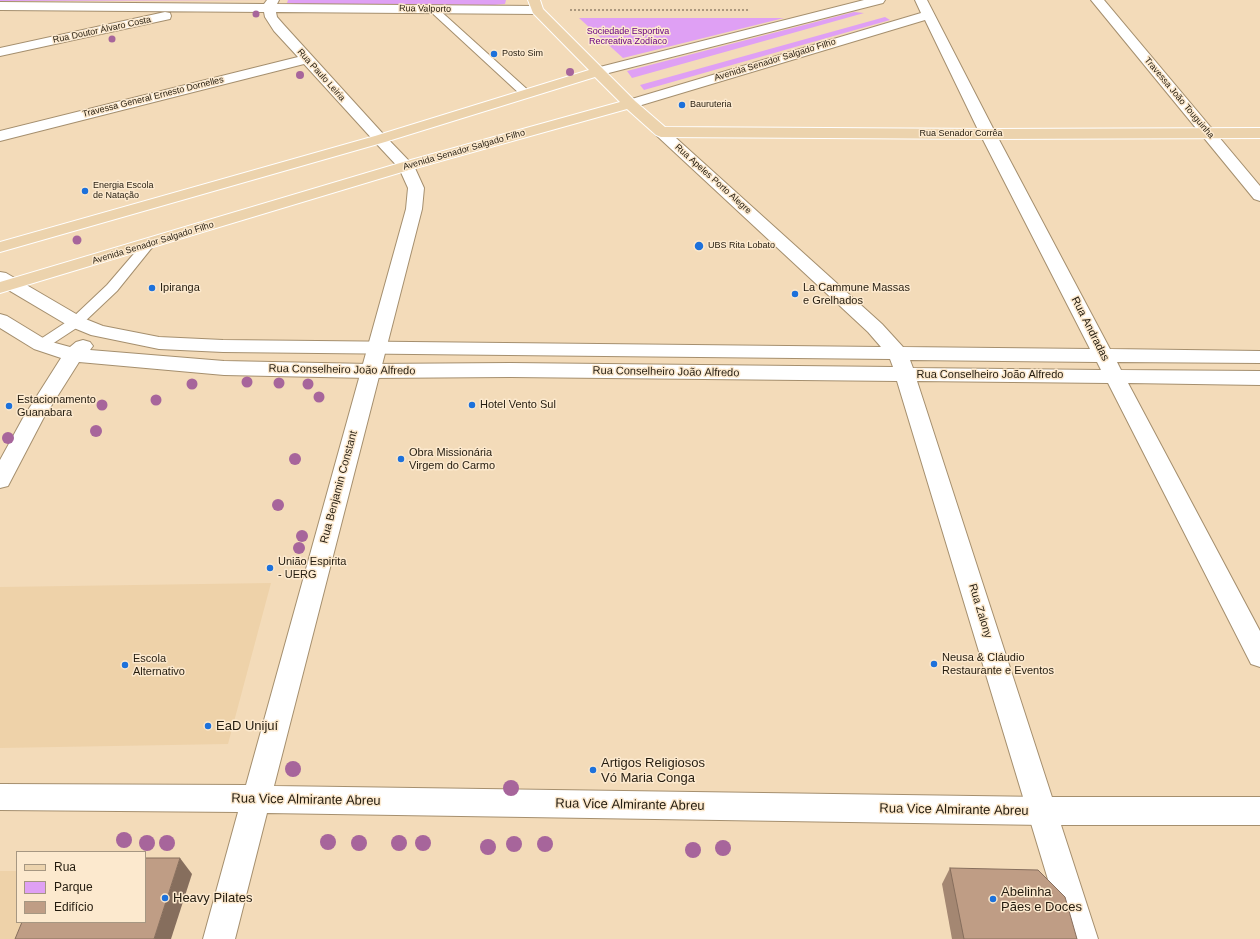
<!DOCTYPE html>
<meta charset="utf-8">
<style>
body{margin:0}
#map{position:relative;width:1260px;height:939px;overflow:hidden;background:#f3dbb9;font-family:Helvetica,sans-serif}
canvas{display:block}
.legend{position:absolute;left:16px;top:851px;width:130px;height:72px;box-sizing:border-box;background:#fce9ce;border:1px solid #a69782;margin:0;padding:5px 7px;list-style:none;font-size:12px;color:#241c0f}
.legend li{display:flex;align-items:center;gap:8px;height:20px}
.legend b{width:20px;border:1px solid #a69782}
</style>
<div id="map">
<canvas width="1260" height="939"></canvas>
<ul class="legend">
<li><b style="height:5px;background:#ecd3ad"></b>Rua</li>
<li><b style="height:11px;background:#dfa0f4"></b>Parque</li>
<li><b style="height:11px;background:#bf9d85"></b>Edifício</li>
</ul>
</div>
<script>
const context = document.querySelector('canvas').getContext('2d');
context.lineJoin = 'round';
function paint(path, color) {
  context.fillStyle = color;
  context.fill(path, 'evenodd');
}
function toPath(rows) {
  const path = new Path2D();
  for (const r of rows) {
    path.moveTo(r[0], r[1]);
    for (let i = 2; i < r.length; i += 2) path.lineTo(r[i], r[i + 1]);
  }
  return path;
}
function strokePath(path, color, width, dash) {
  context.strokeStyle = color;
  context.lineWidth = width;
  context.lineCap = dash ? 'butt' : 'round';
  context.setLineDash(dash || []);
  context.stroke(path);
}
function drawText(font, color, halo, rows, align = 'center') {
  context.font = font + ' Helvetica,sans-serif';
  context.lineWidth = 3;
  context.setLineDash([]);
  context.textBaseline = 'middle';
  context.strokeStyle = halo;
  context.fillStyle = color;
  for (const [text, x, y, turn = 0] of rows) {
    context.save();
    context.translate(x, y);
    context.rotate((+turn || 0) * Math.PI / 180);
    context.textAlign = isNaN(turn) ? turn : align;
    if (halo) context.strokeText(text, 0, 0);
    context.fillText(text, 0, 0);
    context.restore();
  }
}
const built = toPath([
 [271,583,228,744,0,748,0,587],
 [0,871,17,871,17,922,45,922,38,939,0,939]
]);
const green = toPath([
 [0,0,265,0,0,1],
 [288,0,506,0,505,4,494,5,295,4,287,3],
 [854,12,864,13,632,78,627,71],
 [885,17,890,20,644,90,640,85],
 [579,18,784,18,623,58]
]);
const path = toPath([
 [570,10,749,10]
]);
const service = toPath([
 [433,6,436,7,529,91,530,93,529,95,521,95,430,11,428,9,430,7,433,6],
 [148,241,152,242,154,245,117,291,81,325,46,348,41,350,36,348,34,345,36,342,71,319,107,285,144,242,148,241]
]);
const minor = toPath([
 [267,0,279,0,277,4,537,6,541,7,543,10,541,13,537,14,276,12,277,17,284,25,385,136,388,139,385,142,380,144,375,142,304,64,0,141,0,131,298,57,274,31,265,17,264,12,0,10,0,2,264,4,267,0],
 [864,0,885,0,883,3,597,76,592,75,590,72,592,69,864,0],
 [915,0,927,0,996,134,1110,349,1260,351,1260,363,1117,362,1121,370,1260,371,1260,385,1128,383,1260,631,1260,667,1251,664,1108,383,917,381,1098,939,1066,939,897,381,510,377,369,378,224,375,79,362,43,419,8,486,0,488,0,460,23,418,61,358,34,349,0,328,0,314,7,316,48,341,70,347,76,342,83,340,90,342,93,346,90,350,224,361,369,364,510,363,893,367,890,359,223,352,159,349,91,335,69,326,0,285,0,272,6,273,83,318,103,326,159,337,223,340,881,347,868,332,656,135,653,132,656,129,661,127,666,129,882,324,903,347,1090,349,980,134,925,20,635,107,630,108,625,107,623,104,625,101,921,13,915,0],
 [910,360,1097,362,1101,370,913,368,910,360],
 [1091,0,1104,0,1260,186,1260,201,1254,199,1091,0],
 [165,12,170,13,171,16,170,19,0,56,0,48,165,12]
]);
const tertiary = toPath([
 [380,134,385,136,414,166,424,188,422,209,274,786,1043,797,1260,797,1260,825,1043,825,267,813,235,939,203,939,238,812,0,810,0,784,246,785,406,209,408,188,399,168,372,139,375,136,380,134]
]);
const primary = toPath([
 [528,0,540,0,543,9,635,101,665,127,988,129,1260,128,1260,138,988,139,661,137,656,135,627,109,412,169,0,293,0,282,400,163,620,102,595,77,385,142,0,252,0,242,375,136,589,70,533,13,528,0]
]);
const trees = [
 [256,14,3.5],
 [112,39,3.5],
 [570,72,4],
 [300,75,4],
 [77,240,4.5],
 [247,382,5.5],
 [279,383,5.5],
 [192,384,5.5],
 [308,384,5.5],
 [319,397,5.5],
 [156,400,5.5],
 [102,405,5.5],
 [96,431,6],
 [8,438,6],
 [295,459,6],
 [278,505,6],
 [302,536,6],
 [299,548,6],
 [293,769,8],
 [511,788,8],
 [124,840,8],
 [328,842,8],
 [147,843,8],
 [167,843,8],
 [359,843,8],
 [399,843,8],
 [423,843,8],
 [514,844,8],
 [545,844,8],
 [488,847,8],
 [723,848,8],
 [693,850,8]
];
const wall = toPath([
 [950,868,1077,939,952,939,942,884]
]);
const shadedWall = toPath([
 [180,858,192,874,171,939,154,939]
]);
const building = toPath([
 [145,858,180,858,154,939,15,939,22,922,145,922,145,858],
 [950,868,1038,870,1065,897,1077,939,964,939,950,868]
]);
const markers = [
 [494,54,4,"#1d71db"],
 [682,105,4,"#1d71db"],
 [85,191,4,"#1d71db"],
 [699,246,5,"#1d71db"],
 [152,288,4,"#1d71db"],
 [795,294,4,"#1d71db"],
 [472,405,4,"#1d71db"],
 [9,406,4,"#1d71db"],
 [401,459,4,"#1d71db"],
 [270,568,4,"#1d71db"],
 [934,664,4,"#1d71db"],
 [125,665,4,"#1d71db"],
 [208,726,4,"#1d71db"],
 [593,770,4,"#1d71db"],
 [165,898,4,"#1d71db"],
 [993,899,4,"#1d71db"]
];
const farStreetnames = [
 ["Rua Valporto",425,9,1],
 ["Rua Doutor Álvaro Costa",102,30,-12],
 ["Avenida Senador Salgado Filho",775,60,-17],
 ["Rua Paulo Leiria",321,75,48],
 ["Travessa General Ernesto Dornelles",153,97,-14],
 ["Travessa João Touguinha",1179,98,50],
 ["Rua Senador Corrêa",961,134],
 ["Avenida Senador Salgado Filho",464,150,-16],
 ["Rua Apeles Porto Alegre",713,179,42],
 ["Avenida Senador Salgado Filho",153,243,-17]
];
const farParknames = [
 ["Sociedade Esportiva",628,32],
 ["Recreativa Zodíaco",628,42]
];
const farPoinames = [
 ["Posto Sim",502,54],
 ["Bauruteria",690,105],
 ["Energia Escola",93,186],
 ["de Natação",93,196],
 ["UBS Rita Lobato",708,246]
];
const poiNames = [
 ["Ipiranga",160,288],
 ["La Cammune Massas",803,288],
 ["e Grelhados",803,301],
 ["Estacionamento",17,400],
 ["Guanabara",17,413],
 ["Hotel Vento Sul",480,405],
 ["Obra Missionária",409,453],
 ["Virgem do Carmo",409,466],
 ["União Espirita",278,562],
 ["- UERG",278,575],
 ["Neusa & Cláudio",942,658],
 ["Restaurante e Eventos",942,671],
 ["Escola",133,659],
 ["Alternativo",133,672]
];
const streetNames = [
 ["Rua Andradas",1090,329,63],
 ["Rua Conselheiro João Alfredo",342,370,1],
 ["Rua Conselheiro João Alfredo",666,372,1],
 ["Rua Conselheiro João Alfredo",990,375],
 ["Rua Benjamin Constant",339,487,-75],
 ["Rua Zalony",980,611,73]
];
const nearPoinames = [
 ["EaD Unijuí",216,726],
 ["Artigos Religiosos",601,763],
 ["Vó Maria Conga",601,778],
 ["Abelinha",1001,892],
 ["Pães e Doces",1001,907],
 ["Heavy Pilates",173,898]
];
const nearStreetnames = [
 ["Rua Vice Almirante Abreu",306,800,1],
 ["Rua Vice Almirante Abreu",630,805,1],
 ["Rua Vice Almirante Abreu",954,810,1]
];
paint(built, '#eed2a9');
paint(green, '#dfa0f4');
strokePath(service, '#a58f6e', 2);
strokePath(minor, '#a58f6e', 2);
strokePath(tertiary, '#a58f6e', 2);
strokePath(primary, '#fff', 2);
strokePath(path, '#94836b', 1.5, [2, 2]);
paint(service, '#fff');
paint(minor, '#fff');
paint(tertiary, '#fff');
paint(primary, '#ecd3ad');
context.fillStyle = '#a7659b';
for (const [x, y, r] of trees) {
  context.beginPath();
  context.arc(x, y, r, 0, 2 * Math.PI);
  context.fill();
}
paint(wall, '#a48772');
paint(shadedWall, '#866e5d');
paint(building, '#bf9d85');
strokePath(building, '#866e5d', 1);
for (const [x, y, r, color] of markers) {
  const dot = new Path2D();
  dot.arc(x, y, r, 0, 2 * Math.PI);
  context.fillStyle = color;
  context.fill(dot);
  strokePath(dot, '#fce9ce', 1.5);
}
drawText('9px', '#241c0f', '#fce9ce', farStreetnames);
drawText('9px', '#690483', '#fce9ce', farParknames);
drawText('9px', '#241c0f', '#fce9ce', farPoinames, 'left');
drawText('11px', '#241c0f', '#fce9ce', poiNames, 'left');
drawText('11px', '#241c0f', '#fce9ce', streetNames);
drawText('13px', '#241c0f', '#fce9ce', nearPoinames, 'left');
drawText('13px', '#241c0f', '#fce9ce', nearStreetnames);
</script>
